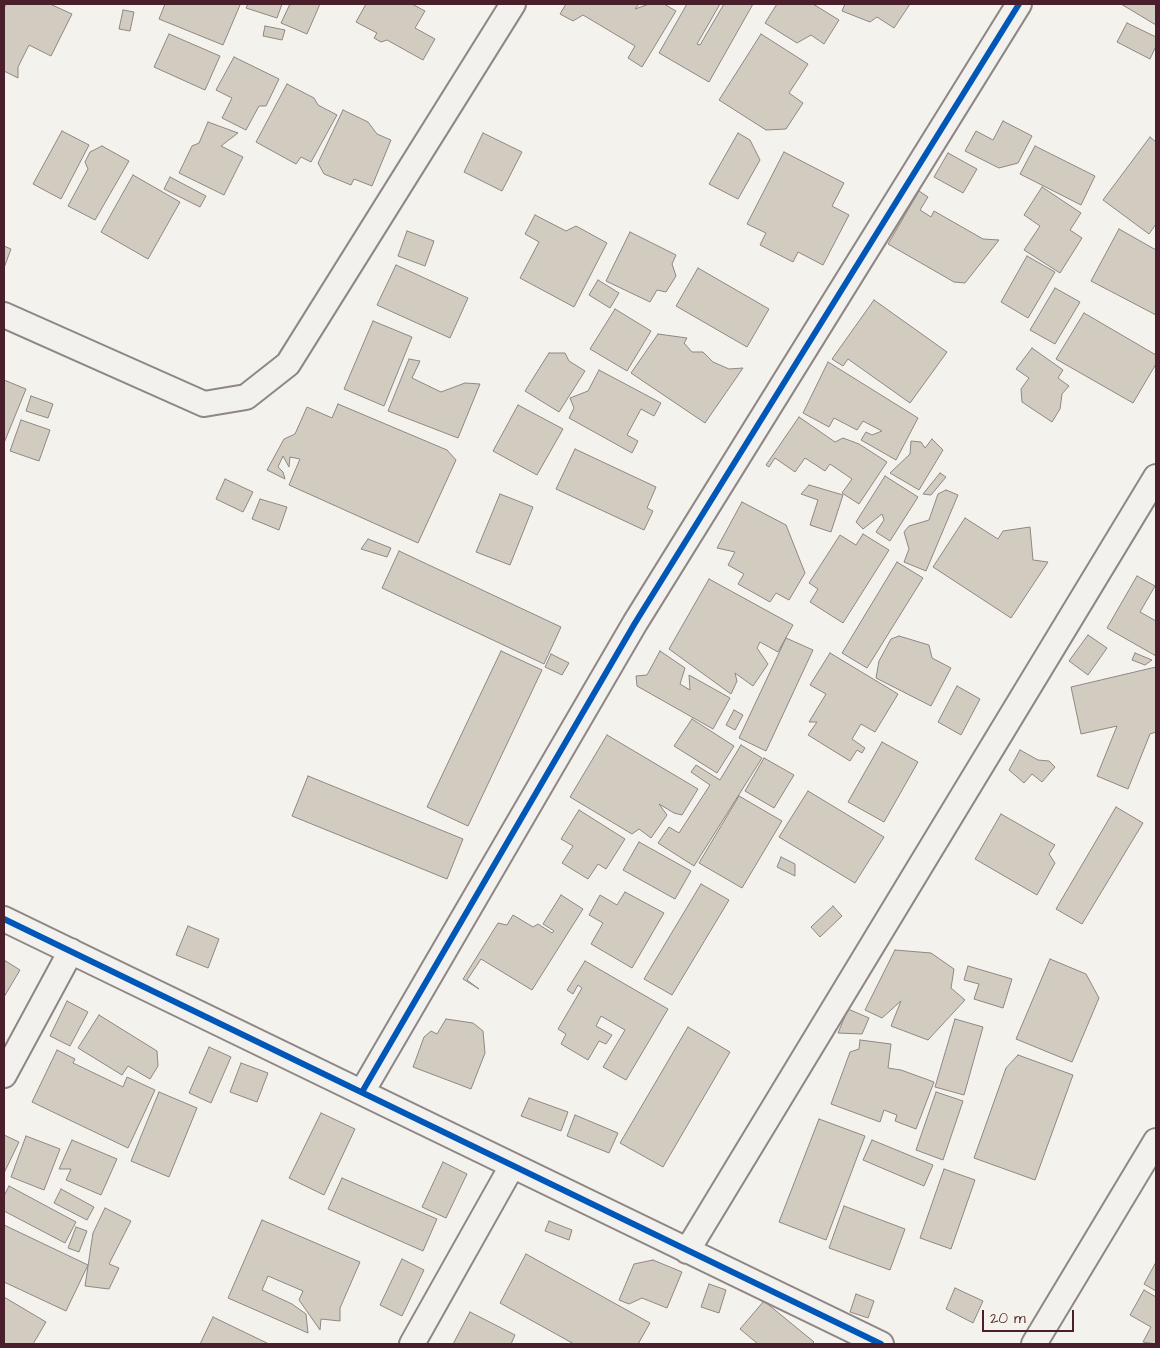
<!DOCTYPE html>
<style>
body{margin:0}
#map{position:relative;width:1160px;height:1348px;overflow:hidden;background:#f4f2ec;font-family:"Architects Daughter",sans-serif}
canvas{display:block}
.frame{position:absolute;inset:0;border:5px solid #4a1f2b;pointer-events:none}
.scale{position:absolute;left:982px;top:1310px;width:92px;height:22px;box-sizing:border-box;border:2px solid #4a1f2b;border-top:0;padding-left:6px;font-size:15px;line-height:18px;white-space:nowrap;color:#4a1f2b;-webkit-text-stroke:4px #f7f3e8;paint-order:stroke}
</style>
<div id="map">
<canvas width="1160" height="1348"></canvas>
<div class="frame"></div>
<div class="scale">20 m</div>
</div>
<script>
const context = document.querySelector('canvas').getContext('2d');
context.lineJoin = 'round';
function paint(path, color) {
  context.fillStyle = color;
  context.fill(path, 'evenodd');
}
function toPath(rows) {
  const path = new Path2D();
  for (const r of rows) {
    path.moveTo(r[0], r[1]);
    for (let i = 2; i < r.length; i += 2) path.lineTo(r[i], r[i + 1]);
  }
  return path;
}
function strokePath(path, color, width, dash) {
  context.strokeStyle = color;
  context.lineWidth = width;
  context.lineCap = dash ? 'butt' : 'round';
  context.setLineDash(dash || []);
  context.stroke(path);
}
const building = toPath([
 [6,4,50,4,72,14,51,56,29,45,18,67,18,78,4,71,4,9,6,4],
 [165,4,237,4,240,5,223,45,159,19,165,4],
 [248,4,282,4,277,18,246,8,248,4],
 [290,4,320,4,307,34,281,23,290,4],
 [366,4,412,4,425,11,415,28,435,39,423,60,387,40,381,42,374,38,377,33,356,22,366,4],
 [566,4,639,4,635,9,649,4,664,4,676,11,642,67,628,58,635,46,583,15,573,21,560,14,566,4],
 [687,4,720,4,697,44,700,45,724,4,753,4,709,82,659,53,687,4],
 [777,4,813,4,839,20,824,44,811,35,797,43,765,23,777,4],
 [845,4,910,4,894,28,877,17,870,22,842,11,845,4],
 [1121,4,1156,4,1156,25,1121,4],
 [123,10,134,12,130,31,119,29,123,10],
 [1127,23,1156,37,1156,46,1150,59,1117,42,1127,23],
 [265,26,285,30,282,40,263,36,265,26],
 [169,34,220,56,205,90,154,67,169,34],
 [761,34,808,64,789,93,803,103,786,129,766,130,719,100,761,34],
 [234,57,279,79,266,106,259,106,246,130,222,118,232,98,216,90,234,57],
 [287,84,314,98,318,105,337,115,311,162,301,157,296,164,256,142,287,84],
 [343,110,368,122,377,134,391,140,372,186,354,179,351,185,324,174,318,163,343,110],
 [1003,121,1032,136,1018,163,999,168,965,151,976,131,993,140,1003,121],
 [208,122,238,133,221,146,243,157,224,195,179,173,192,146,199,143,208,122],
 [62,131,89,145,61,199,33,184,62,131],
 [483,133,522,152,502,191,464,172,483,133],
 [738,133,750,140,760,160,738,199,709,184,738,133],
 [1150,137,1156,142,1156,224,1149,234,1103,200,1150,137],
 [102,146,129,161,95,220,68,206,88,169,85,162,90,152,102,146],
 [1035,146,1095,176,1081,205,1020,174,1035,146],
 [784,152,844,183,832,206,849,215,823,265,798,252,793,262,760,245,766,233,747,224,784,152],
 [948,153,977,169,963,193,934,177,948,153],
 [133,175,180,202,148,259,101,232,133,175],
 [170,177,206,196,200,207,164,189,170,177],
 [1042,187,1081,213,1070,230,1082,238,1060,273,1024,250,1040,226,1024,215,1042,187],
 [919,191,928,197,920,210,931,217,934,211,983,239,999,240,965,283,954,282,888,244,919,191],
 [535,215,566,231,576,226,607,243,574,307,520,278,539,242,525,234,535,215],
 [1119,229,1156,250,1156,315,1091,281,1119,229],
 [407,231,434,241,425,266,398,256,407,231],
 [630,232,676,255,672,264,676,276,666,292,657,290,650,302,606,281,630,232],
 [4,246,11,249,4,268,4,246],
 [1027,256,1055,272,1028,318,1001,302,1027,256],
 [396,265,468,298,450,338,377,305,396,265],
 [698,268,769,309,747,347,676,306,698,268],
 [598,280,619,293,610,308,589,295,598,280],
 [1055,288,1080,302,1055,344,1030,330,1055,288],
 [874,300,947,352,910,403,848,359,843,366,832,359,874,300],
 [615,309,651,331,627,371,590,349,615,309],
 [1084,313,1156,355,1156,364,1133,403,1056,359,1084,313],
 [373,321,412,337,384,406,344,389,373,321],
 [658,334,687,338,684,343,692,352,703,352,713,362,729,369,743,368,705,423,631,373,658,334],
 [1032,348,1063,370,1058,378,1069,386,1062,394,1060,409,1052,422,1022,402,1021,389,1029,378,1016,369,1032,348],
 [549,353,565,353,569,361,585,371,559,412,525,391,549,353],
 [409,359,420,361,412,378,441,392,465,383,480,384,458,438,388,411,409,359],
 [828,362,918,418,896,460,861,440,866,432,872,435,882,431,863,421,857,430,834,418,829,427,803,413,828,362],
 [599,370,661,403,654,416,641,409,627,435,638,441,632,453,569,418,574,408,570,398,588,391,599,370],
 [4,380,26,389,4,443,4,380],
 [31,396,53,404,48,418,26,411,31,396],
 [338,404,447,450,456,460,418,543,289,485,300,459,290,457,289,467,283,456,278,467,283,472,285,479,267,470,284,439,295,434,307,407,332,418,338,404],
 [518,405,563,429,537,475,493,451,518,405],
 [799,417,835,442,843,438,859,444,887,462,859,504,842,493,852,479,830,464,825,471,805,458,795,472,775,458,769,467,766,465,799,417],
 [21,420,50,430,39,461,10,451,21,420],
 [932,439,943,450,919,490,890,473,910,454,911,441,921,442,925,448,932,439],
 [575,449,656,487,647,508,653,511,644,530,556,489,575,449],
 [940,473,946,477,931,495,923,494,940,473],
 [885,476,918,497,890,541,876,532,884,520,882,514,863,529,856,522,885,476],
 [225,479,253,492,243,512,216,499,225,479],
 [809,485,843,495,831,532,810,525,818,500,801,494,809,485],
 [946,490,958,495,926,571,904,562,909,549,904,532,909,526,929,520,938,494,946,490],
 [500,494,533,507,510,565,476,552,500,494],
 [260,499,287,507,279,530,252,519,260,499],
 [742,502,786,525,805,573,789,600,776,593,770,602,738,584,744,574,728,565,735,552,717,548,742,502],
 [965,518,998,539,1003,531,1030,527,1033,560,1048,562,1011,618,933,567,965,518],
 [863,534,889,550,843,623,810,602,818,589,809,583,840,535,856,545,863,534],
 [368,539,391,548,387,557,361,549,368,539],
 [399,551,561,627,544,664,382,588,399,551],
 [897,562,923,578,867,668,842,653,897,562],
 [1137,576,1155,586,1140,612,1156,621,1156,656,1107,628,1137,576],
 [709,579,793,625,778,652,760,642,757,648,768,664,753,686,735,673,737,681,731,694,669,649,709,579],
 [1088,635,1107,648,1088,675,1069,661,1088,635],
 [899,636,929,645,932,658,951,668,931,706,876,678,879,661,891,639,899,636],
 [786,638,813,650,766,751,739,738,786,638],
 [501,651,542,670,468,826,427,807,501,651],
 [660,651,685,668,680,684,690,690,689,675,730,698,713,729,637,686,636,676,647,675,660,651],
 [830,653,898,694,875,732,861,724,852,739,865,748,862,753,857,750,850,761,808,735,817,722,809,722,826,694,810,685,830,653],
 [1135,653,1152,660,1145,665,1132,660,1135,653],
 [551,654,569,663,562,675,545,667,551,654],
 [1156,667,1156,732,1150,734,1128,789,1097,776,1117,726,1081,734,1071,687,1156,667],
 [957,686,980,699,961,735,938,722,957,686],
 [734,710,743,715,735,730,726,725,734,710],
 [692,719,734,746,717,773,674,746,692,719],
 [607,735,698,789,682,815,674,813,659,804,667,815,651,838,639,829,632,834,570,797,607,735],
 [882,742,918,762,884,822,848,802,882,742],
 [741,745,762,758,694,866,658,843,669,827,679,833,710,785,691,772,696,765,720,780,741,745],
 [1020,750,1038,760,1049,761,1055,767,1042,782,1032,774,1024,783,1009,770,1020,750],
 [764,758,794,775,774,808,745,791,764,758],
 [308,776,463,839,447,879,292,816,308,776],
 [808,791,884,837,855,883,779,837,808,791],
 [739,796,782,821,742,888,699,863,739,796],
 [1116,807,1143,823,1082,924,1056,909,1116,807],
 [579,810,625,839,606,869,598,864,588,879,562,863,573,846,561,839,579,810],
 [1001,814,1055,845,1049,854,1055,863,1037,895,975,859,1001,814],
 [639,842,691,871,675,899,623,870,639,842],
 [781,857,795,864,795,876,777,867,781,857],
 [701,884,729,900,672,995,644,979,701,884],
 [625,892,664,913,632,968,591,944,603,923,589,915,600,895,617,905,625,892],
 [561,895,583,909,532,990,481,959,467,980,479,989,463,979,498,923,507,925,513,915,533,927,538,924,552,933,554,931,543,924,561,895],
 [833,906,842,916,820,937,811,927,833,906],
 [188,926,219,939,208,968,176,955,188,926],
 [895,950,931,953,954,969,951,988,965,1000,928,1040,891,1026,901,1001,882,1018,865,1010,895,950],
 [1050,959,1086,974,1099,998,1072,1062,1016,1039,1050,959],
 [4,960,20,970,4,997,4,960],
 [585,961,668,1009,626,1080,603,1067,625,1030,601,1016,596,1026,612,1035,606,1044,599,1041,588,1060,561,1044,566,1034,558,1029,582,988,578,985,573,994,567,990,585,961],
 [968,966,1012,979,1003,1008,974,999,979,984,964,980,968,966],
 [67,1001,88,1012,70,1046,50,1036,67,1001],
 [848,1009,869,1018,862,1034,838,1033,848,1009],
 [99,1015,157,1051,158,1066,150,1079,128,1066,122,1075,78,1048,99,1015],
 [446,1019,473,1023,483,1031,485,1053,471,1089,413,1067,424,1037,431,1031,437,1034,446,1019],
 [955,1019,983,1027,964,1095,935,1087,955,1019],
 [688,1027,730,1052,663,1167,620,1143,688,1027],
 [860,1040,891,1044,888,1068,901,1070,934,1082,916,1129,895,1121,897,1115,884,1110,880,1122,831,1104,850,1052,859,1049,860,1040],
 [209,1047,231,1057,211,1103,189,1093,209,1047],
 [57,1050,75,1059,73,1063,123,1087,127,1077,155,1090,128,1148,32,1102,57,1050],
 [1018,1055,1073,1075,1035,1180,974,1158,1006,1068,1018,1055],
 [241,1063,268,1073,257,1102,230,1092,241,1063],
 [159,1092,197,1108,169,1177,131,1161,159,1092],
 [936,1092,963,1101,943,1160,916,1150,936,1092],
 [529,1098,568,1112,561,1131,521,1116,529,1098],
 [321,1113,355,1129,324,1195,289,1178,321,1113],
 [575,1115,618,1133,609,1153,567,1136,575,1115],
 [819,1119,865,1136,826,1240,779,1222,819,1119],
 [4,1135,19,1142,4,1173,4,1135],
 [26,1136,60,1149,44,1190,11,1177,26,1136],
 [72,1140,117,1159,101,1195,66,1180,71,1169,59,1169,72,1140],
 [872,1140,933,1165,924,1186,863,1160,872,1140],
 [443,1162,467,1174,446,1218,422,1207,443,1162],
 [944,1169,975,1180,951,1249,920,1238,944,1169],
 [342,1178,437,1219,423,1251,328,1209,342,1178],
 [9,1186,76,1222,65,1243,4,1211,4,1196,9,1186],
 [61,1189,94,1207,87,1220,54,1203,61,1189],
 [844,1206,905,1229,890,1270,829,1248,844,1206],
 [105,1208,131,1221,109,1264,119,1268,109,1289,85,1286,93,1233,105,1208],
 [262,1220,360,1262,340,1308,340,1321,321,1319,320,1330,299,1300,303,1291,268,1276,262,1290,292,1304,306,1314,308,1333,228,1298,262,1220],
 [549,1221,572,1230,569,1240,545,1231,549,1221],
 [4,1225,88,1265,66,1311,4,1282,4,1225],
 [76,1227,87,1231,79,1252,68,1248,76,1227],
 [526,1254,650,1323,638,1344,574,1344,500,1303,526,1254],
 [402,1259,424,1270,402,1316,380,1305,402,1259],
 [653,1260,682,1272,667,1308,642,1298,629,1304,619,1300,634,1264,653,1260],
 [1156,1262,1156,1291,1144,1284,1156,1262],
 [709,1284,726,1290,719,1313,701,1307,709,1284],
 [955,1288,983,1301,973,1323,946,1309,955,1288],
 [1144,1290,1156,1297,1156,1344,1143,1342,1151,1327,1130,1315,1144,1290],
 [856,1294,874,1301,868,1318,850,1312,856,1294],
 [4,1297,46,1322,33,1344,4,1344,4,1297],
 [764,1301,814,1342,812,1344,758,1344,740,1329,764,1301],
 [470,1312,515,1335,511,1344,453,1344,470,1312],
 [213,1317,269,1344,200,1344,213,1317]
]);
const street = toPath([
 [4,315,204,404,246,397,288,364,513,4],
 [4,919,881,1344],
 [4,1075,71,951],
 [362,1092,635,623,1019,4],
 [687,1251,1156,477],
 [412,1344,512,1166],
 [1034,1344,1156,1141]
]);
const cycleway = toPath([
 [4,919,881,1344],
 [362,1092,635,623,1019,4]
]);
paint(building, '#d2ccc0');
strokePath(building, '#8f8685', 1);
strokePath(street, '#8f8685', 28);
strokePath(street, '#f2f1ed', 24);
strokePath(cycleway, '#0057b8', 6);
</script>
